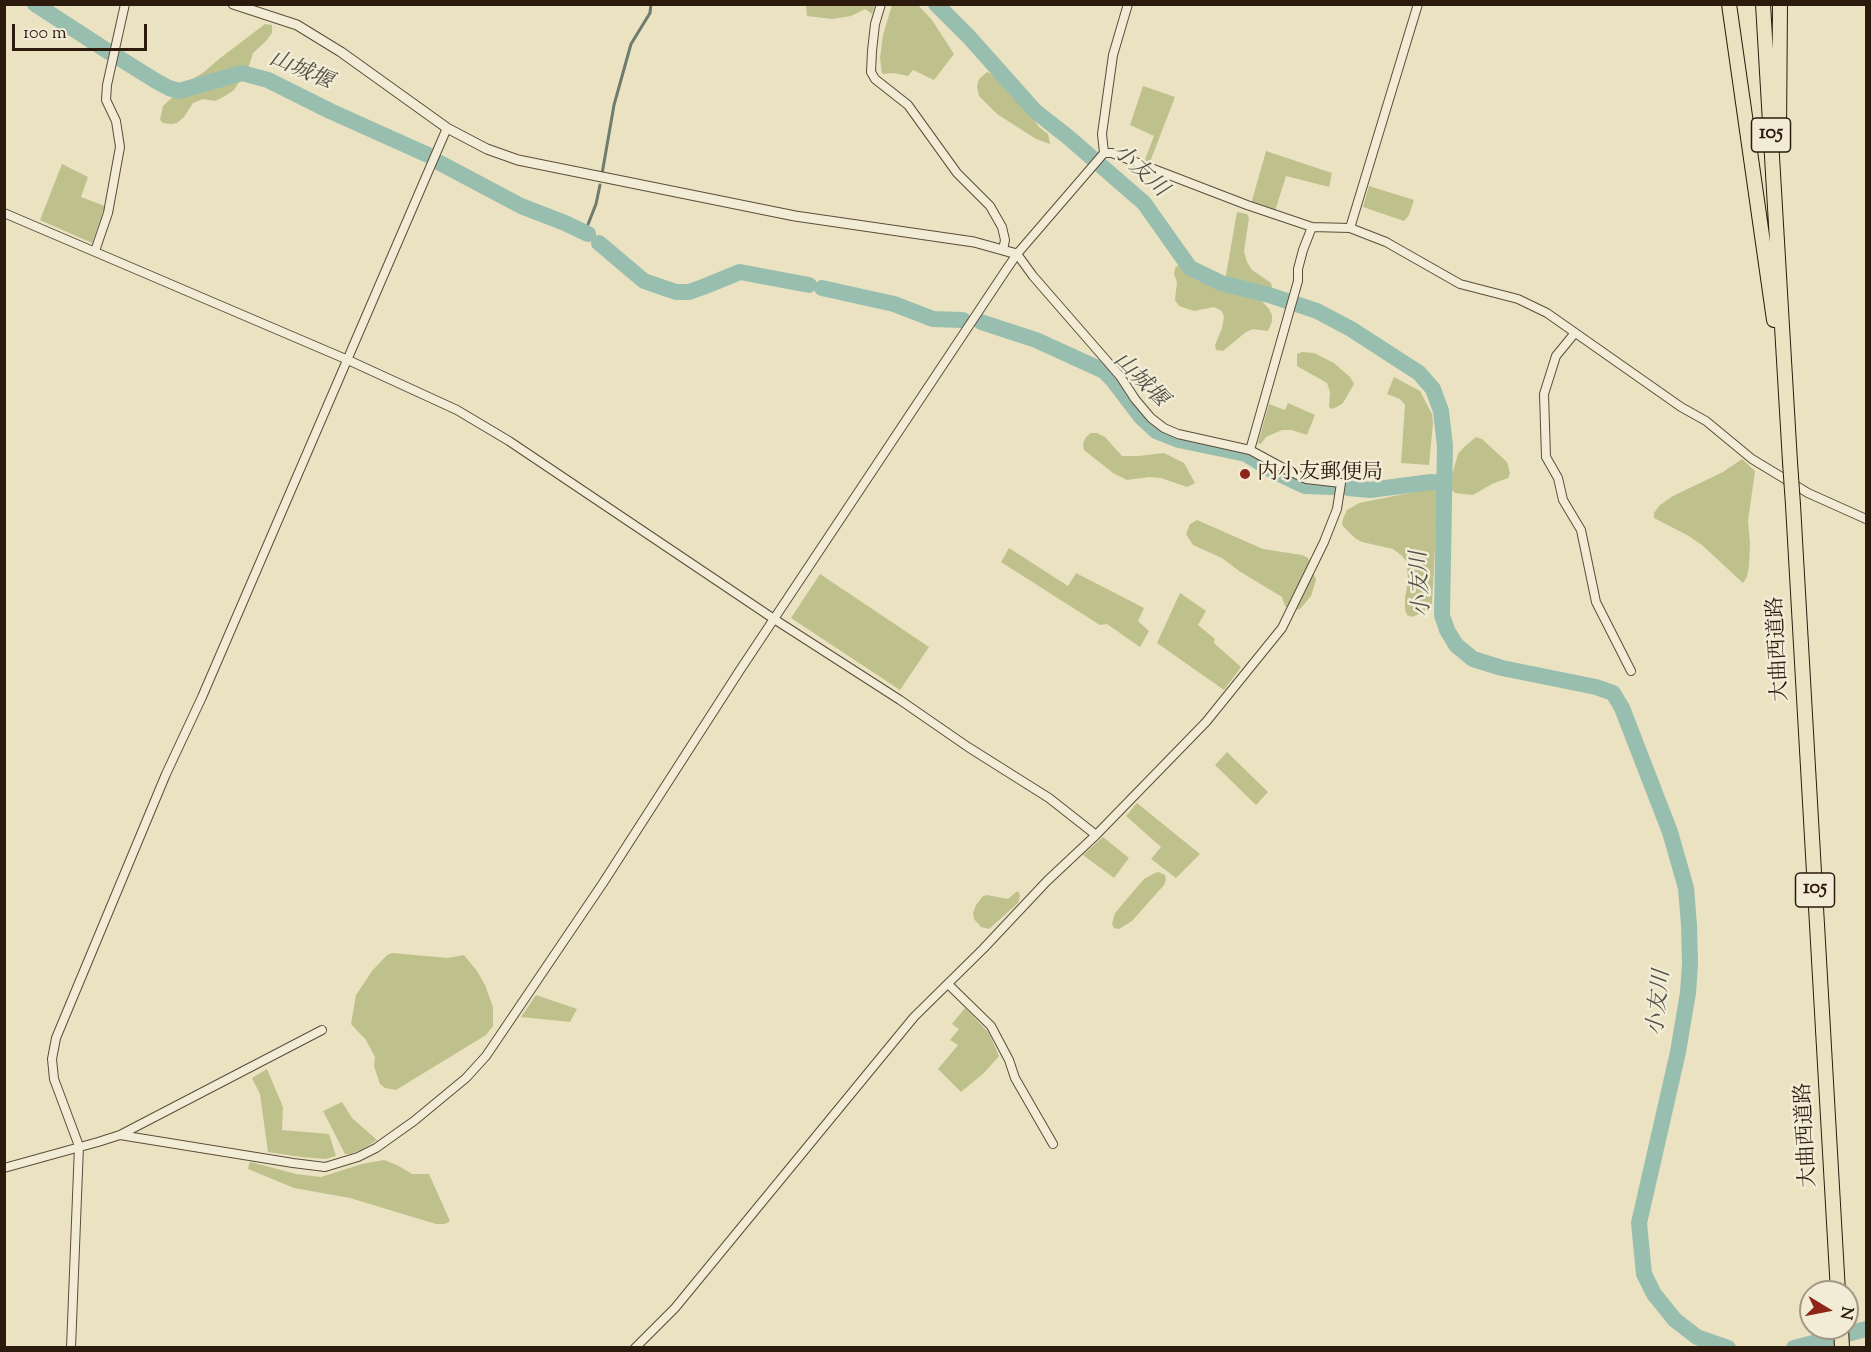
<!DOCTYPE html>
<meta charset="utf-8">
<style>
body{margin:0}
#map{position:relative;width:1871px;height:1352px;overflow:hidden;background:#ebe2c1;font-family:"Sorts Mill Goudy",serif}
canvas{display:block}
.frame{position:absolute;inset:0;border:6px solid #2c1a0d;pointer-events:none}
.north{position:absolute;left:1799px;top:1280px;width:60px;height:60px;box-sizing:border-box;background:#f2ecd7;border:2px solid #a39886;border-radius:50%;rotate:100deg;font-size:16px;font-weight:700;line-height:24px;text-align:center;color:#2c1a0d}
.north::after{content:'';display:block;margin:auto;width:21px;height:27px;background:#8f2418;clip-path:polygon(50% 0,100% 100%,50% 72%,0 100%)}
.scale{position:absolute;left:12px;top:24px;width:135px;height:27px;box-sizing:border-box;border:3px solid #2c1a0d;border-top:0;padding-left:8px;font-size:18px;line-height:21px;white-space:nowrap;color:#2c1a0d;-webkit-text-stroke:4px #f2ecd7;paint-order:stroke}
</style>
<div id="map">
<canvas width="1871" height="1352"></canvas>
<div class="frame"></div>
<div class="north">N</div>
<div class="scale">100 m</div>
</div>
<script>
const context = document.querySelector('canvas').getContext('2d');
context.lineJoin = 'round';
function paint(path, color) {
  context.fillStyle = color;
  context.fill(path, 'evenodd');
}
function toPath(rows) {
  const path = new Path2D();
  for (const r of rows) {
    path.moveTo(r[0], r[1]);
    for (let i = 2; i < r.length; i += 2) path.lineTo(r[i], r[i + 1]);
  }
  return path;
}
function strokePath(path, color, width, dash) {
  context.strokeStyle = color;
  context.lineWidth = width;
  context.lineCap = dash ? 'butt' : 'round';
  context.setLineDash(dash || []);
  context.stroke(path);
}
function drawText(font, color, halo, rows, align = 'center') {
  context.font = font + ' "Sorts Mill Goudy","Noto Serif JP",serif';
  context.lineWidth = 5;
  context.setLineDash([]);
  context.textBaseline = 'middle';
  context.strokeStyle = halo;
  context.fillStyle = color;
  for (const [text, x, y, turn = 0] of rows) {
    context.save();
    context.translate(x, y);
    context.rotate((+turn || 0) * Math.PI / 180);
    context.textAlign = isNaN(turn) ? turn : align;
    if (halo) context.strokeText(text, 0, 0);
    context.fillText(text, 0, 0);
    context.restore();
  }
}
const green = toPath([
 [806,5,806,4,875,5,872,14,865,9,851,16,832,19,807,16],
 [892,5,918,5,932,20,954,54,934,80,913,70,908,76,894,73,882,74,880,58,883,35],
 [265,24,272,25,272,33,266,41,253,53,249,66,234,90,225,96,215,101,203,99,193,103,184,117,177,123,171,124,163,123,160,120,163,106,191,80,204,72,219,59],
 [987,72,994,75,1022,103,1039,127,1048,134,1050,144,1036,139,997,114,979,96,977,86,979,79],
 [1143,86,1175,97,1150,162,1144,162,1154,136,1130,125],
 [1266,151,1332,173,1329,187,1286,176,1275,211,1251,204],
 [62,164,88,177,81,197,105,206,92,243,40,220],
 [1369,186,1414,200,1409,215,1404,221,1363,207],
 [1237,212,1247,214,1249,218,1244,251,1247,262,1252,270,1271,283,1273,290,1258,289,1240,284,1229,280,1226,275],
 [1177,266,1183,266,1187,274,1200,282,1260,299,1269,309,1272,315,1272,322,1268,331,1253,329,1246,332,1223,351,1216,350,1215,345,1222,328,1224,317,1222,311,1214,307,1194,311,1179,306,1175,300,1177,282,1174,274,1175,268],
 [1302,352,1314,353,1334,363,1350,377,1354,384,1343,403,1337,407,1331,409,1329,407,1330,392,1327,383,1297,366,1297,354],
 [1394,377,1420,391,1432,414,1433,423,1429,465,1401,463,1405,405,1400,399,1387,394],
 [1288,403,1315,415,1307,435,1292,430,1282,430,1266,437,1261,444,1258,443,1269,404,1285,410],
 [1091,433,1097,433,1105,437,1122,456,1138,456,1164,453,1184,463,1195,483,1187,487,1161,478,1149,477,1127,480,1113,473,1084,450,1083,443,1086,437],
 [1476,437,1482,439,1507,462,1510,473,1508,478,1492,484,1473,495,1455,493,1451,489,1450,482,1458,454,1464,447],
 [1742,459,1755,471,1748,521,1750,543,1749,566,1747,577,1743,583,1702,545,1687,535,1654,518,1654,513,1660,505,1673,496,1723,472],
 [1434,488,1438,493,1432,603,1428,610,1412,617,1407,615,1405,610,1405,598,1408,581,1407,562,1401,555,1393,549,1362,542,1355,538,1342,525,1343,519,1347,510,1359,503],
 [1197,520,1263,549,1302,555,1308,558,1316,580,1311,596,1300,609,1294,610,1285,606,1282,597,1239,571,1222,558,1193,545,1186,534,1190,524],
 [1009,548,1068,586,1076,573,1144,608,1138,621,1149,631,1140,647,1107,624,1100,625,1001,562],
 [820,574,929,647,900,690,791,618],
 [1180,593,1206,611,1198,625,1215,639,1214,643,1241,667,1224,690,1157,643],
 [1227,752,1268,792,1256,805,1215,765],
 [1137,803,1200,854,1176,878,1151,859,1161,847,1126,816],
 [1103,837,1129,858,1114,878,1083,855],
 [1159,872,1165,875,1166,880,1164,885,1132,921,1119,929,1114,928,1112,924,1115,913,1144,879,1155,873],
 [1016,892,1019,892,1020,896,1018,903,989,929,981,927,974,919,973,913,976,905,983,896,987,895,1008,899],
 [392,953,448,958,464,955,477,971,485,985,493,1007,493,1026,486,1035,396,1090,385,1088,380,1084,374,1066,375,1057,366,1040,351,1024,356,995,372,971,387,955],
 [536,995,577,1009,570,1022,521,1017],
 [965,1008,989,1033,999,1056,984,1073,961,1092,938,1069,958,1045,950,1040,959,1029,952,1024],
 [267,1069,283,1107,282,1130,329,1134,336,1156,326,1159,301,1157,268,1152,260,1094,252,1078],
 [342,1102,352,1118,377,1140,363,1149,350,1154,345,1154,323,1111],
 [384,1160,397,1165,412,1174,429,1174,450,1221,445,1224,436,1224,350,1198,294,1188,248,1169,249,1164,251,1162,296,1174,321,1177,362,1164]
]);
const stream = toPath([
 [602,174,614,105,631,44,650,13,651,4],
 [585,232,596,204,600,185]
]);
const river = toPath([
 [35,4,109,52],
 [936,4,969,37,1035,111,1068,137,1144,203,1190,268,1221,283,1269,295,1317,311,1351,329,1419,373,1433,389,1441,411,1445,446,1442,615,1447,630,1456,645,1473,659,1502,668,1596,687,1613,693,1622,708,1670,832,1686,888,1689,925,1690,963,1688,993,1678,1052,1639,1223,1644,1274,1654,1294,1675,1320,1697,1337,1728,1348],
 [119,58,156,81,169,88,179,91,242,73,268,80,330,111,428,155],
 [440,163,521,206,565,223,588,234],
 [599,243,644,281,676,292,689,292,703,287,740,272,809,285],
 [822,288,894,304,933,319,963,320],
 [981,322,1036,340,1104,371,1112,379,1141,417,1156,431,1179,440,1246,454,1273,471,1305,486,1333,487],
 [1348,488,1370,490,1431,482,1444,483],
 [1794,1348,1866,1329]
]);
const minor = toPath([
 [881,4,875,24,872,51,871,72,875,79,908,105,957,173,990,206,1002,227,1005,240,1003,250],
 [1104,153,1102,134,1113,55,1128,4],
 [4,213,348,360,457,410,509,441,774,619,900,700,968,747,1049,798,1096,835],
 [1350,228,1418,4],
 [95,251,108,213,120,147,116,121,106,100,107,85,125,4],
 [1574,334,1556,356,1544,394,1546,457,1558,478,1563,500,1581,530,1596,602,1631,671],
 [1250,450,1298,281,1298,269,1303,250,1312,227],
 [948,984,991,1026,1009,1060,1015,1078,1053,1144],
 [120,1135,293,1163,325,1167,358,1157,376,1148,414,1121,466,1078,486,1056,603,883,740,670,1006,270,1017,254,1104,153,1112,153,1247,205,1312,227,1350,228,1386,242,1460,284,1518,299,1547,313,1681,407,1706,421,1752,459,1808,493,1866,519],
 [4,1168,98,1142,120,1135,322,1030],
 [71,1348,79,1146,54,1079,52,1059,56,1038,166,774,202,697,447,128],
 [635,1348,675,1308,914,1017,983,949,1047,881,1096,835,1206,722,1282,628,1324,542,1337,509,1341,483,1306,479,1287,470,1250,450,1178,434,1164,428,1151,418,1135,399,1120,376,1033,276,1017,254]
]);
const tertiary = toPath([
 [233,4,297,25,341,52,447,128,487,149,518,160,795,216,974,242,1017,254]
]);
const motorway = toPath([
 [1729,4,1774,320],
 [1763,4,1790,462],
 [1779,134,1780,4],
 [1793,505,1838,1292],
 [1841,1328,1842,1348]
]);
const motorwayBridge = toPath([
 [1790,462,1793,505]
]);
const markers = [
 [1245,474,6,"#8f2418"]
];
const shields = [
 [1771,135,39],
 [1815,890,39]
];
const shieldNames = [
 ["105",1771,135],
 ["105",1815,890]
];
const poiNames = [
 ["内小友郵便局",1257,474]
];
const streetNames = [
 ["大曲西道路",1780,649,-93],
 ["大曲西道路",1808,1135,-93]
];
const waterNames = [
 ["山城堰",300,72,23],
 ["小友川",1139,172,43],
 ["山城堰",1139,381,45],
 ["小友川",1423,584,-93],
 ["小友川",1661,1003,-84]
];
paint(green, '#bfc18d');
strokePath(stream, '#6d7c6f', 3);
strokePath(river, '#98beb0', 16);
strokePath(minor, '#5c4c3a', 10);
strokePath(tertiary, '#5c4c3a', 11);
strokePath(motorway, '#2c1a0d', 16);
strokePath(minor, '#f2ecd7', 8);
strokePath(tertiary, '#f2ecd7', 9);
strokePath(motorway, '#ebe2c1', 14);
strokePath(motorwayBridge, '#2c1a0d', 16, []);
strokePath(motorwayBridge, '#ebe2c1', 14);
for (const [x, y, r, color] of markers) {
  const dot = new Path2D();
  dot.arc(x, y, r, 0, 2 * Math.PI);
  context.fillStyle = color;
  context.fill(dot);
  strokePath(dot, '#f2ecd7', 2);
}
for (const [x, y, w] of shields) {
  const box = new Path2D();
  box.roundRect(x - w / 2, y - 17, w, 34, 4.5);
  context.fillStyle = '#f2ecd7';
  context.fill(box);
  strokePath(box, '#2c1a0d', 1.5);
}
drawText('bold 20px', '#2c1a0d', null, shieldNames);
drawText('21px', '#2c1a0d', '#f2ecd7', poiNames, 'left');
drawText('21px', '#2c1a0d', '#f2ecd7', streetNames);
drawText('italic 22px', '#525346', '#f2ecd7', waterNames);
</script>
